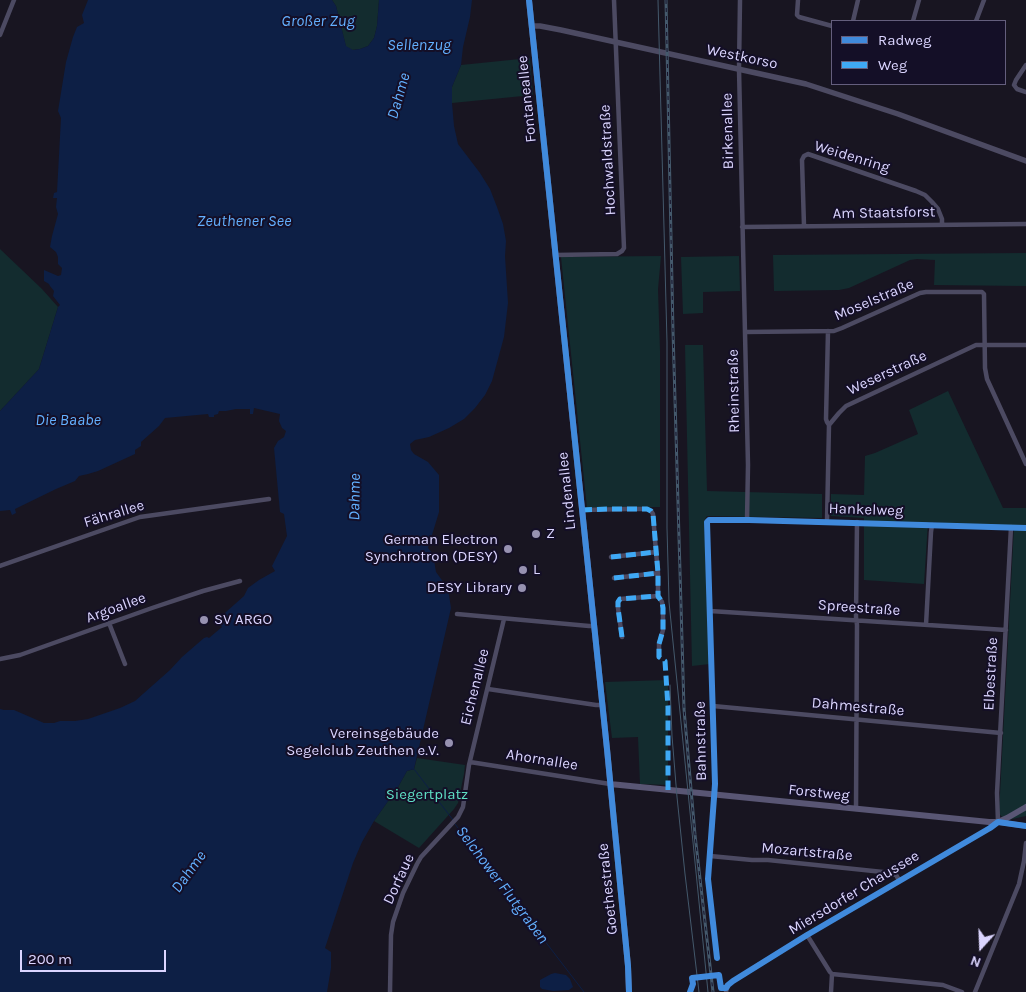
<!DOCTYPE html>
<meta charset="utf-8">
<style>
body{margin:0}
#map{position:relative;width:1026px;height:992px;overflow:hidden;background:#181521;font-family:Karla,sans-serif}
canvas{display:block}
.legend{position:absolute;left:831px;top:20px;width:175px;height:65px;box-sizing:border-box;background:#140f27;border:1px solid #645e7d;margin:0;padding:6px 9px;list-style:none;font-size:15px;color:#dbd5ff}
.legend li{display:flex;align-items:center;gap:10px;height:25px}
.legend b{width:25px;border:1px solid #645e7d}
.north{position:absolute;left:956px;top:922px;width:50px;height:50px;-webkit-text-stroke:4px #140f27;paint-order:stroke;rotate:200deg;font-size:14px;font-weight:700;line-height:20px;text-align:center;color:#dbd5ff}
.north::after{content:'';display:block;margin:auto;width:18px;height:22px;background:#dbd5ff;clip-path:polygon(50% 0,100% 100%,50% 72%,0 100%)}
.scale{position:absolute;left:20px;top:950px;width:146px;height:22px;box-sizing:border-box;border:2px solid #dbd5ff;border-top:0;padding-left:6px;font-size:15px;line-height:18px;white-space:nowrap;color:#dbd5ff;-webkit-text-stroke:4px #140f27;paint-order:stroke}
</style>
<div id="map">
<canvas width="1026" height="992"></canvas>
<ul class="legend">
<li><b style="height:6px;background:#408adc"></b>Radweg</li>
<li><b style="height:6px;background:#3fa9f5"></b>Weg</li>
</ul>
<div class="north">N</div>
<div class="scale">200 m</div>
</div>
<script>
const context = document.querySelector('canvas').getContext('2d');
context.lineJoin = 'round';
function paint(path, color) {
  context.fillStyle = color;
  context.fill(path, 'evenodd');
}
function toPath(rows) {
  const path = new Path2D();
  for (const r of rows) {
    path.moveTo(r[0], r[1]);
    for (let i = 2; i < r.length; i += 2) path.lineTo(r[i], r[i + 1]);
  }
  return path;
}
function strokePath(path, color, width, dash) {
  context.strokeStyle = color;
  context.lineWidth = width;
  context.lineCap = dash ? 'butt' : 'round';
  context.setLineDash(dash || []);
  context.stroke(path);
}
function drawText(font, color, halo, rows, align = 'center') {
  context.font = font + ' Karla,sans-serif';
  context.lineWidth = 4;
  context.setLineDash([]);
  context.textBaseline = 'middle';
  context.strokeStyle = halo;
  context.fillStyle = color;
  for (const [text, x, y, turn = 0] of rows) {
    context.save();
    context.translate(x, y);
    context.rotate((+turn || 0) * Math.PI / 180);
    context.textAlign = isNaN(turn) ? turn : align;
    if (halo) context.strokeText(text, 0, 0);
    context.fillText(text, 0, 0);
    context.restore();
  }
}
const green = toPath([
 [332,0,379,0,377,26,374,38,368,46,360,49,352,50,346,47,336,6],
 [530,58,533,95,452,103,452,87,461,65],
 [0,249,42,289,58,307,39,369,0,411],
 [1026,253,1026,286,934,285,935,260,917,259,910,260,849,288,839,290,774,291,773,255],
 [661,256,658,289,660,351,660,507,587,508,561,257],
 [739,256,740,291,703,292,703,313,683,314,681,257],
 [685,345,703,345,707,491,822,494,822,518,707,516,704,521,710,664,692,666],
 [948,391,1003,508,1026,508,1026,816,1008,820,1001,816,999,813,1014,527,928,522,924,584,864,580,864,518,831,516,831,494,864,495,865,456,875,453,918,434,909,410],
 [668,680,668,785,640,784,638,737,612,738,605,682],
 [417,758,465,765,464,774,458,803,454,809,419,848,374,821,398,787,407,771,414,769]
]);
const water = toPath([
 [88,0,332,0,336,6,346,46,353,50,360,49,368,46,374,38,377,26,379,0,472,0,470,17,463,47,461,65,452,87,452,103,454,126,458,144,480,173,490,189,497,207,503,224,506,241,505,256,508,303,504,337,492,381,485,395,475,408,464,419,449,428,429,437,415,440,410,444,411,450,414,454,428,462,439,475,439,512,428,548,433,554,436,572,444,583,449,595,451,608,414,769,407,771,398,787,374,821,362,842,353,863,325,948,331,952,331,968,327,992,0,992,0,709,4,710,14,710,44,723,54,723,60,721,75,721,88,719,120,708,135,701,170,670,182,657,204,638,207,637,209,638,222,627,217,620,244,596,248,588,259,580,275,571,272,566,287,536,284,514,280,512,274,448,278,441,284,437,286,431,282,428,279,421,280,414,254,408,253,414,250,414,250,409,236,409,226,411,219,411,218,414,214,415,214,417,209,417,208,414,165,418,159,426,141,442,141,446,135,450,135,454,98,471,88,474,79,476,75,481,56,489,15,509,16,513,12,515,10,510,0,511,0,411,39,369,58,307,60,305,53,296,54,291,50,286,49,284,44,281,44,270,58,276,61,275,62,268,58,264,58,257,56,252,50,247,52,236,58,214,56,207,57,198,53,198,54,193,57,192,61,118,58,111,66,62,73,37,77,27,84,23,82,15],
 [555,973,566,975,570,979,573,987,569,990,553,991,542,989,540,987,540,980,551,974]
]);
const stream = toPath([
 [412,769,414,769,453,820],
 [455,824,584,992]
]);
const minor = toPath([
 [740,0,739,69,748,465,747,520],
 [798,0,797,15,799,17,832,26],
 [853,21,858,0],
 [913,21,919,0],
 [976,21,984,0],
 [0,35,14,0],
 [1026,65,1016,80,1014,85,1017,89,1026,92],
 [804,226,802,160,804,156,808,154,916,191,925,195,932,202,938,209,942,219,942,225],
 [742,227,1026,224],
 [555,255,617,254,622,251,624,248,614,0],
 [828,331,826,419,827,422,829,425],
 [745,332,834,331,842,328,920,293,926,292,982,292,984,294,985,368,987,379,1026,464],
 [582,510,627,509,647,509,651,511,653,514,656,552,658,573,658,596,662,602,663,608,663,630,659,644,659,657],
 [827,521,829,425,839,413,846,406,976,345,1026,345],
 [611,557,656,552],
 [0,566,140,517,269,499],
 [614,578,658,573],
 [710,611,1006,630],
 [457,614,589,626,594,626],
 [109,623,125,664],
 [926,625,931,532,932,525],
 [622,637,618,608,618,602,620,599,658,596],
 [0,659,20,655,152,608,203,591,240,581],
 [488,689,596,705,602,705],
 [713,706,1001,733],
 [470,762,610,784],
 [856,809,857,625,856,617,857,522],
 [710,856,752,860,768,860,883,872,896,875,899,880],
 [807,935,830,972,832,974,831,992],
 [717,958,708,879,715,784,707,522,709,520,749,520,1026,528],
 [832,974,943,985,962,992],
 [390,992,391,935,393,922,403,893,417,864,421,857,458,817,463,807,469,765,504,619],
 [726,992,728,985,733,981,807,935,990,828,998,822,997,793,1011,527],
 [975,992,1019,884,1024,861,1026,843]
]);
const tertiary = toPath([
 [532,26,540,26,561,30,806,84,898,114,1026,161],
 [998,822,1026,826]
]);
const secondary = toPath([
 [529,0,607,749,628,966,629,992],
 [610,784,989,822,998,822,1007,818,1026,807]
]);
const tram = toPath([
 [658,0,667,342,667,528,669,602,708,992],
 [670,685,672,736,677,797,685,874,699,992]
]);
const rail = toPath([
 [666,0,673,331,684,709,695,835,713,992]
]);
const quiet = toPath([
 [582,510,608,509,647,509,651,511,653,514,658,573,658,596,662,602,663,608,663,630,659,644,659,657,665,661,668,707,668,790],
 [611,557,656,552],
 [614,578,658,573],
 [622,637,618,608,618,602,620,599,658,596]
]);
const cycleway = toPath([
 [529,0,607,749,628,966,629,992],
 [717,958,708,879,715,784,707,522,709,520,749,520,1026,528],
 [690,992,693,984,692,978,719,975,721,988,726,988,728,985,733,981,807,935,990,828,998,822,1026,826]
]);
const markers = [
 [536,534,5,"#9792b1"],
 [508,549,5,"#9792b1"],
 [523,570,5,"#9792b1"],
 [522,588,5,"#9792b1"],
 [204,620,5,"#9792b1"],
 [449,743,5,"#9792b1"]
];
const streetNames = [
 ["Westkorso",742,57,12],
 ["Fontaneallee",527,99,-96],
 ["Birkenallee",728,131,-91],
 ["Weidenring",852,157,17],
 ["Hochwaldstraße",608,160,-93],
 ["Am Staatsforst",884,213,-1],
 ["Moselstraße",874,300,-23],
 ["Weserstraße",887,373,-25],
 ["Rheinstraße",734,391,-91],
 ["Lindenallee",567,491,-96],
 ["Hankelweg",866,510,2],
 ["Fährallee",114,514,-17],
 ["Argoallee",116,608,-20],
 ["Spreestraße",859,608,4],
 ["Elbestraße",991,674,-87],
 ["Eichenallee",475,687,-76],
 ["Dahmestraße",858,707,5],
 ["Bahnstraße",701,741,-91],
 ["Ahornallee",542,760,9],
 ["Forstweg",819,793,6],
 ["Mozartstraße",807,852,5],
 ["Dorfaue",399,879,-65],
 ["Goethestraße",608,889,-96],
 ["Miersdorfer Chaussee",854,893,-31]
];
const poiNames = [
 ["Z",546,534],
 ["German Electron",498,540,"right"],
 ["Synchrotron (DESY)",498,557,"right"],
 ["L",533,570],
 ["DESY Library",512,588,"right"],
 ["SV ARGO",214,620],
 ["Vereinsgebäude",439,734,"right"],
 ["Segelclub Zeuthen e.V.",439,751,"right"]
];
const parkNames = [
 ["Siegertplatz",427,795]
];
const waterNames = [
 ["Großer Zug",318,21],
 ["Sellenzug",419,45],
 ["Dahme",399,96,-74],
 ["Zeuthener See",244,221],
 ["Die Baabe",68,420],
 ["Dahme",355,497,-89],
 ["Dahme",189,872,-54],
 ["Selchower Flutgraben",502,885,53]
];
paint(green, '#132c2f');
paint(water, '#0d1f45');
strokePath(stream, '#0d1f45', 1);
strokePath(minor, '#4c4a62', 4.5);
strokePath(tertiary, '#4c4a62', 5.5);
strokePath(secondary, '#595674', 6);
strokePath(tram, '#44596c', 1);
strokePath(rail, '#44596c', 3);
strokePath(rail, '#140f27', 1, [4]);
strokePath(quiet, '#3fa9f5', 5, [10, 5]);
strokePath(cycleway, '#408adc', 6);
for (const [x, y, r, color] of markers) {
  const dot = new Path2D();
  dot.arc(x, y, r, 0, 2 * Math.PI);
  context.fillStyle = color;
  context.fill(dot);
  strokePath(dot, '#140f27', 2);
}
drawText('15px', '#dbd5ff', '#140f27', streetNames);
drawText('15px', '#dbd5ff', '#140f27', poiNames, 'left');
drawText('15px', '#5fe1c6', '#140f27', parkNames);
drawText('italic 16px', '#63b0ff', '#140f27', waterNames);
</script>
